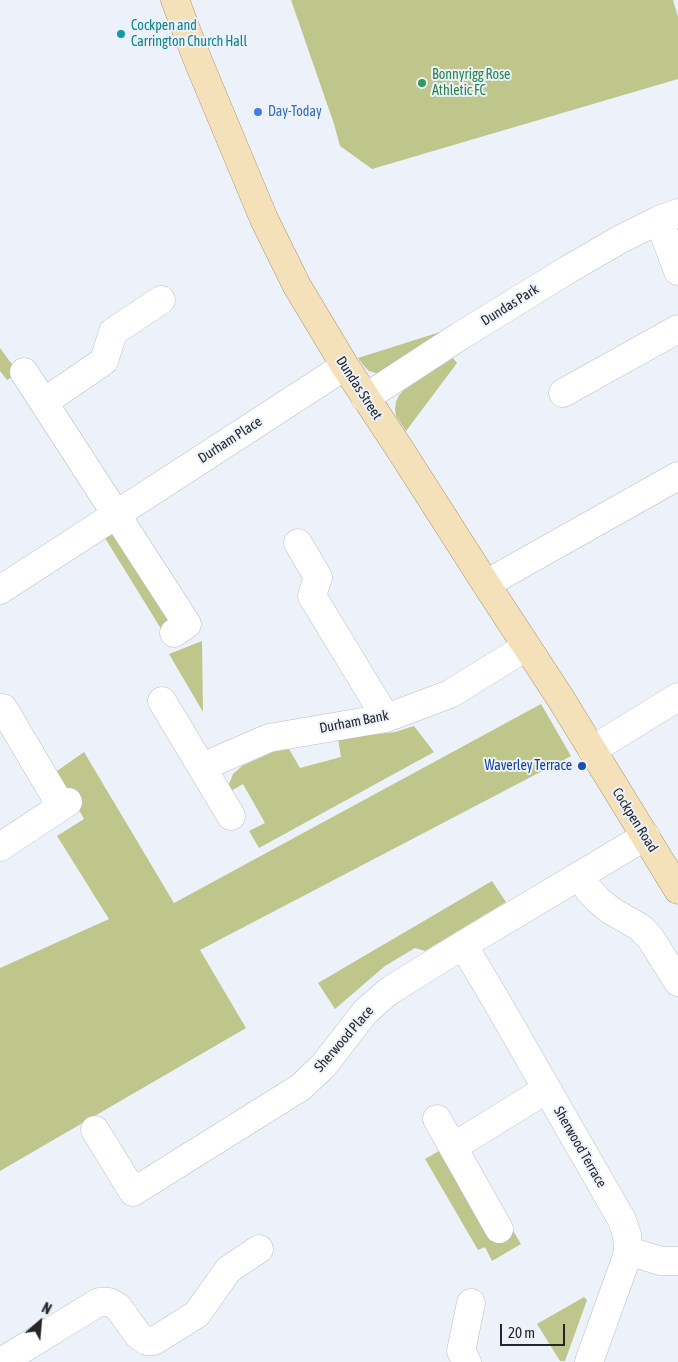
<!DOCTYPE html>
<style>
body{margin:0}
#map{position:relative;width:678px;height:1362px;overflow:hidden;background:#edf2fa;font-family:"Asap Condensed",sans-serif}
canvas{display:block}
.north{position:absolute;left:15px;top:1297px;width:50px;height:50px;-webkit-text-stroke:4px #edf2fa;paint-order:stroke;rotate:27deg;font-size:14px;font-weight:700;line-height:20px;text-align:center;color:#242629}
.north::after{content:'';display:block;margin:auto;width:18px;height:22px;background:#242629;clip-path:polygon(50% 0,100% 100%,50% 72%,0 100%)}
.scale{position:absolute;left:500px;top:1324px;width:65px;height:22px;box-sizing:border-box;border:2px solid #242629;border-top:0;padding-left:6px;font-size:15px;line-height:18px;white-space:nowrap;color:#242629;-webkit-text-stroke:4px #edf2fa;paint-order:stroke}
</style>
<div id="map">
<canvas width="678" height="1362"></canvas>
<div class="north">N</div>
<div class="scale">20 m</div>
</div>
<script>
const context = document.querySelector('canvas').getContext('2d');
context.lineJoin = 'round';
function paint(path, color) {
  context.fillStyle = color;
  context.fill(path, 'evenodd');
}
function toPath(rows) {
  const path = new Path2D();
  for (const r of rows) {
    path.moveTo(r[0], r[1]);
    for (let i = 2; i < r.length; i += 2) path.lineTo(r[i], r[i + 1]);
  }
  return path;
}
function strokePath(path, color, width, dash) {
  context.strokeStyle = color;
  context.lineWidth = width;
  context.lineCap = dash ? 'butt' : 'round';
  context.setLineDash(dash || []);
  context.stroke(path);
}
function drawText(font, color, halo, rows, align = 'center') {
  context.font = font + ' "Asap Condensed",sans-serif';
  context.lineWidth = 4;
  context.setLineDash([]);
  context.textBaseline = 'middle';
  context.strokeStyle = halo;
  context.fillStyle = color;
  for (const [text, x, y, turn = 0] of rows) {
    context.save();
    context.translate(x, y);
    context.rotate((+turn || 0) * Math.PI / 180);
    context.textAlign = isNaN(turn) ? turn : align;
    if (halo) context.strokeText(text, 0, 0);
    context.fillText(text, 0, 0);
    context.restore();
  }
}
const green = toPath([
 [291,0,673,0,678,17,678,79,372,169,340,146,334,124],
 [440,332,442,334,382,373,376,373,369,371,364,366,358,358],
 [0,348,14,367,12,377,7,380,0,371],
 [453,358,457,363,406,431,396,416,395,409,396,402,399,395,404,390],
 [113,532,169,619,168,626,163,632,105,538],
 [202,641,203,712,169,654],
 [541,704,571,756,200,950,246,1028,0,1171,0,968,109,919,57,836,84,819,57,771,84,752,174,903],
 [414,726,434,752,259,848,249,831,265,823,243,784,231,791,229,784,233,774,242,766,275,751,289,749,300,768,341,757,338,739,395,732],
 [492,881,506,902,425,951,415,948,385,966,335,1009,318,983],
 [439,1151,512,1229,521,1244,492,1261,485,1247,478,1250,425,1159],
 [584,1297,587,1300,565,1361,560,1361,537,1324]
]);
const minor = toPath([
 [659,220,678,271],
 [24,372,187,624,174,633],
 [563,393,678,329],
 [365,398,460,336,569,269,619,240,659,220,678,213],
 [44,402,104,361,113,332,161,300],
 [298,543,318,577,312,596,386,718],
 [486,584,678,476],
 [0,590,345,366],
 [162,701,231,816],
 [3,708,61,806],
 [592,750,678,697],
 [202,767,269,738,386,718,450,694,526,647],
 [0,847,68,802],
 [580,876,588,889,598,900,610,910,641,928,651,939,678,982],
 [463,945,497,1002,622,1220,627,1235,628,1251,625,1262,589,1362],
 [437,1119,499,1229],
 [95,1130,133,1192,301,1087,324,1065,365,1012,389,991,463,945,646,836],
 [453,1147,547,1089],
 [628,1251,661,1261,678,1261],
 [1,1362,99,1302,109,1302,118,1307,138,1335,146,1341,154,1341,197,1314,228,1270,259,1249],
 [467,1362,461,1351,471,1303]
]);
const major = toPath([
 [175,0,196,56,264,219,297,286,345,366,401,451,486,584,561,699,678,890]
]);
const markers = [
 [121,34,5,"#0f9aa8"],
 [422,83,5,"#2e9e5b"],
 [258,112,5,"#3f7fe0"],
 [582,766,5,"#1a4fb4"]
];
const cultureNames = [
 ["Cockpen and",131,26],
 ["Carrington Church Hall",131,42]
];
const leisureNames = [
 ["Bonnyrigg Rose",432,75],
 ["Athletic FC",432,91]
];
const shopNames = [
 ["Day-Today",268,112]
];
const streetNames = [
 ["Dundas Park",510,305,-32],
 ["Dundas Street",359,388,57],
 ["Durham Place",230,440,-33],
 ["Durham Bank",354,722,-11],
 ["Cockpen Road",635,820,58],
 ["Sherwood Place",344,1039,-49],
 ["Sherwood Terrace",580,1147,60]
];
const transitNames = [
 ["Waverley Terrace",572,766]
];
paint(green, '#bfc68b');
strokePath(minor, '#babfc6', 29);
strokePath(major, '#a89369', 29);
strokePath(minor, '#fff', 28);
strokePath(major, '#f5e1b9', 28);
for (const [x, y, r, color] of markers) {
  const dot = new Path2D();
  dot.arc(x, y, r, 0, 2 * Math.PI);
  context.fillStyle = color;
  context.fill(dot);
  strokePath(dot, '#edf2fa', 2);
}
drawText('14px', '#0d838f', '#edf2fa', cultureNames, 'left');
drawText('14px', '#27864d', '#edf2fa', leisureNames, 'left');
drawText('14px', '#366cbe', '#edf2fa', shopNames, 'left');
drawText('14px', '#242629', '#edf2fa', streetNames);
drawText('14px', '#164399', '#edf2fa', transitNames, 'right');
</script>
